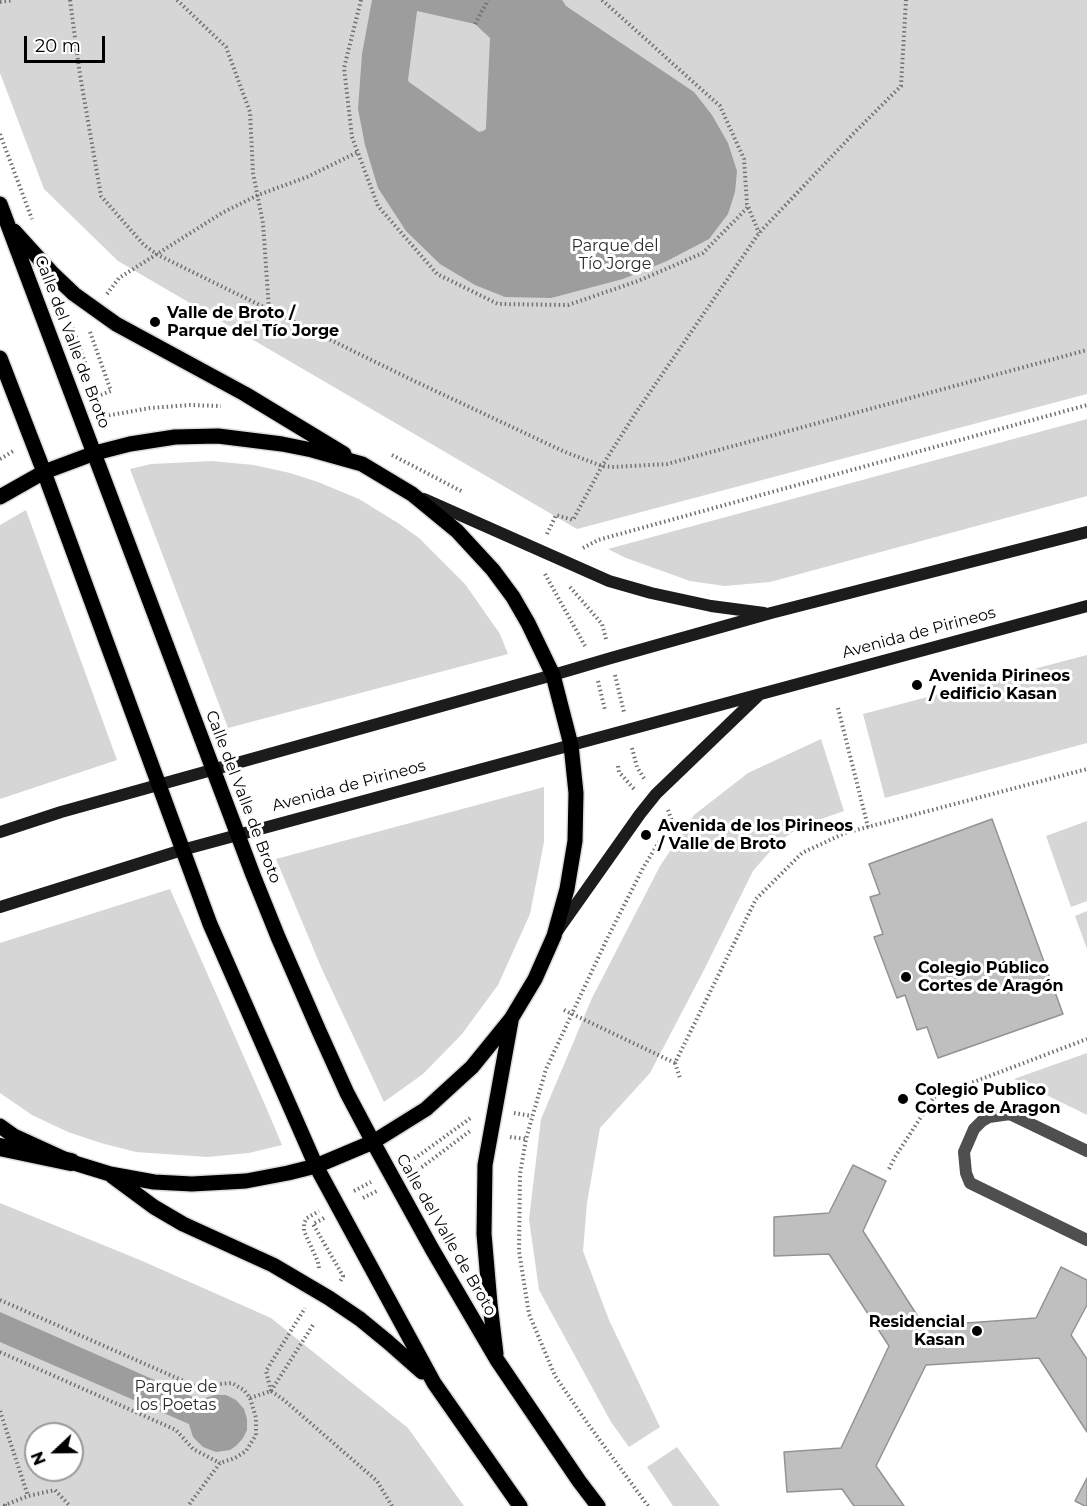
<!DOCTYPE html>
<meta charset="utf-8">
<style>
body{margin:0}
#map{position:relative;width:1087px;height:1506px;overflow:hidden;background:#fff;font-family:Montserrat,sans-serif}
canvas{display:block}
.north{position:absolute;left:24px;top:1422px;width:60px;height:60px;box-sizing:border-box;background:#fff;border:2px solid #999;border-radius:50%;rotate:248deg;font-size:16px;font-weight:700;line-height:24px;text-align:center;color:#000}
.north::after{content:'';display:block;margin:auto;width:21px;height:27px;background:#000;clip-path:polygon(50% 0,100% 100%,50% 72%,0 100%)}
.scale{position:absolute;left:24px;top:36px;width:81px;height:27px;box-sizing:border-box;border:3px solid #000;border-top:0;padding-left:8px;font-size:18px;line-height:21px;white-space:nowrap;color:#000;-webkit-text-stroke:4px #fff;paint-order:stroke}
</style>
<div id="map">
<canvas width="1087" height="1506"></canvas>
<div class="north">N</div>
<div class="scale">20 m</div>
</div>
<script>
const context = document.querySelector('canvas').getContext('2d');
context.lineJoin = 'round';
function paint(path, color) {
  context.fillStyle = color;
  context.fill(path, 'evenodd');
}
function toPath(rows) {
  const path = new Path2D();
  for (const r of rows) {
    path.moveTo(r[0], r[1]);
    for (let i = 2; i < r.length; i += 2) path.lineTo(r[i], r[i + 1]);
  }
  return path;
}
function strokePath(path, color, width, dash) {
  context.strokeStyle = color;
  context.lineWidth = width;
  context.lineCap = dash ? 'butt' : 'round';
  context.setLineDash(dash || []);
  context.stroke(path);
}
function drawText(font, color, halo, rows, align = 'center') {
  context.font = font + ' Montserrat,sans-serif';
  context.lineWidth = 6;
  context.setLineDash([]);
  context.textBaseline = 'middle';
  context.strokeStyle = halo;
  context.fillStyle = color;
  for (const [text, x, y, turn = 0] of rows) {
    context.save();
    context.translate(x, y);
    context.rotate((+turn || 0) * Math.PI / 180);
    context.textAlign = isNaN(turn) ? turn : align;
    if (halo) context.strokeText(text, 0, 0);
    context.fillText(text, 0, 0);
    context.restore();
  }
}
const green = toPath([
 [0,0,1087,0,1087,394,577,529,118,261,44,189,0,73],
 [1087,419,1087,496,770,582,725,586,690,581,626,558,608,549],
 [212,461,254,465,290,473,318,482,359,499,398,523,419,538,465,584,500,634,508,654,228,728,130,469,151,464],
 [26,510,117,760,0,799,0,525],
 [1087,655,1087,743,885,798,863,714],
 [821,739,844,811,804,825,779,841,753,871,704,970,650,1073,600,1128,587,1203,583,1251,609,1320,660,1427,629,1447,611,1422,539,1290,529,1219,541,1119,592,998,660,866,694,815,748,773],
 [544,787,544,842,530,914,498,985,462,1034,423,1074,384,1102,321,967,276,859],
 [1087,821,1087,901,1071,907,1046,836],
 [170,889,266,1107,282,1145,249,1153,207,1157,136,1152,101,1143,68,1132,32,1115,0,1093,0,943],
 [1087,911,1087,949,1075,916],
 [1087,1053,1087,1115,1014,1079],
 [0,1203,140,1260,271,1318,408,1428,464,1506,0,1506],
 [36,1434,72,1434,72,1470,36,1470],
 [677,1447,720,1506,673,1506,647,1467]
]);
const water = toPath([
 [372,0,562,0,566,6,694,92,712,115,728,143,737,171,735,192,728,214,709,239,667,261,623,279,551,298,505,297,475,285,440,264,406,231,378,188,365,145,358,109,362,54],
 [417,11,475,24,490,38,486,127,486,129,483,131,479,132,409,82,408,80],
 [0,1312,200,1400,214,1395,226,1395,236,1400,244,1409,247,1419,247,1430,243,1438,237,1445,230,1450,216,1452,203,1447,193,1437,189,1424,0,1342]
]);
const building = toPath([
 [992,819,1063,1014,938,1058,927,1027,917,1030,905,995,897,998,874,937,883,934,870,897,880,894,869,864,992,819],
 [853,1165,886,1181,863,1231,924,1326,1036,1318,1061,1267,1087,1280,1087,1305,1071,1335,1087,1359,1087,1432,1039,1358,926,1365,876,1466,904,1506,854,1506,842,1489,787,1492,784,1452,841,1448,889,1346,829,1254,774,1256,774,1217,829,1213,853,1165],
 [1087,1478,1087,1506,1085,1506,1075,1501,1087,1478]
]);
const path = toPath([
 [70,0,80,75,101,196,144,245,158,255,408,378,565,452,602,466,612,467,667,464,1087,350],
 [177,0,226,47,250,112,253,173,263,223,269,310],
 [361,0,344,68,352,137,378,206,437,274,498,304,568,305,638,281,703,253,748,207],
 [602,0,720,106,744,159,747,204,759,233],
 [0,2,13,0],
 [475,24,488,0],
 [0,134,32,219],
 [107,294,119,278,222,213,258,195,307,177,358,152],
 [68,315,90,376],
 [90,332,111,391,95,397],
 [100,417,150,408,190,405,221,406],
 [392,455,463,492],
 [0,459,15,450],
 [547,534,556,515,573,520,602,466,635,414,759,233,854,133,901,86,906,0],
 [583,548,598,540,1087,405],
 [545,574,585,646],
 [570,587,602,624,606,639],
 [615,675,624,712],
 [598,681,605,710],
 [838,708,868,827],
 [632,748,637,767,645,780],
 [618,766,619,772,634,789],
 [564,1010,675,1063,756,899,802,853,845,833,1087,769],
 [675,1063,680,1078],
 [514,1113,532,1116],
 [510,1137,526,1139],
 [407,1164,472,1117],
 [889,1169,895,1157,934,1097,1087,1039],
 [418,1170,470,1131],
 [354,1191,371,1182],
 [363,1198,377,1191],
 [324,1218,313,1224,343,1276,340,1282],
 [319,1268,318,1262,304,1231,304,1223,307,1218,319,1211],
 [0,1300,195,1386,232,1383,244,1390,250,1398,256,1418,256,1435,246,1451,235,1458,220,1463,188,1506],
 [0,1352,176,1430,193,1449,220,1463],
 [271,1391,266,1371,305,1308],
 [271,1391,313,1325],
 [250,1398,271,1391,284,1400,377,1481,392,1506],
 [0,1411,28,1496],
 [6,1506,5,1505,28,1496,55,1490,70,1506],
 [648,1506,588,1424,555,1376,529,1314,519,1251,520,1174,526,1139,546,1069,607,939,643,868,672,821,668,810]
]);
const lane = toPath([
 [1087,1151,1010,1114,989,1117,982,1121,974,1129,964,1152,966,1173,970,1183,1087,1240]
]);
const secondary = toPath([
 [424,499,609,581,651,593,711,606,764,613],
 [0,832,61,812,553,675,611,658,771,613,1087,532],
 [0,907,182,850,1087,606],
 [558,930,640,814,656,794,758,696]
]);
const primary = toPath([
 [0,204,253,875,278,937,319,1031,347,1093,373,1142,432,1249,497,1360,579,1481,598,1506],
 [14,231,53,274,74,294,116,324,245,394,344,454],
 [0,358,44,472,210,924,316,1166,434,1383,520,1506],
 [0,497,44,472,95,453,130,444,175,437,218,436,282,444,312,450,362,464,412,494,457,531,493,570,513,597,528,623,553,675,571,745,576,793,575,841,567,889,554,936,535,979,511,1019,472,1067,426,1109,373,1142,316,1166,288,1173,246,1181,192,1184,154,1182,110,1174,71,1162,14,1136,0,1126],
 [112,1176,154,1207,183,1224,273,1265,329,1298,360,1319,388,1342,422,1372],
 [496,1354,490,1304,484,1234,485,1165,511,1021]
]);
const highway = toPath([
 [0,1147,71,1162]
]);
const markers = [
 [155,322,6,"#000"],
 [917,685,6,"#000"],
 [646,835,6,"#000"],
 [906,977,6,"#000"],
 [903,1099,6,"#000"],
 [977,1331,6,"#000"]
];
const parkNames = [
 ["Parque del",615,246],
 ["Tío Jorge",615,264],
 ["Parque de",176,1387],
 ["los Poetas",176,1405]
];
const poiNames = [
 ["Valle de Broto /",167,313],
 ["Parque del Tío Jorge",167,331],
 ["Avenida Pirineos",929,676],
 ["/ edificio Kasan",929,694],
 ["Avenida de los Pirineos",658,826],
 ["/ Valle de Broto",658,844],
 ["Colegio Público",918,968],
 ["Cortes de Aragón",918,986],
 ["Colegio Publico",915,1090],
 ["Cortes de Aragon",915,1108],
 ["Residencial",965,1322,"right"],
 ["Kasan",965,1340,"right"]
];
const streetNames = [
 ["Calle del Valle de Broto",72,342,69],
 ["Avenida de Pirineos",919,633,-15],
 ["Avenida de Pirineos",349,786,-15],
 ["Calle del Valle de Broto",243,797,69],
 ["Calle del Valle de Broto",446,1235,60]
];
paint(green, '#d6d6d6');
paint(water, '#9d9d9d');
paint(building, '#bfbfbf');
strokePath(building, '#939393', 1.5);
strokePath(primary, '#dbdbdb', 18);
strokePath(highway, '#dbdbdb', 21);
strokePath(path, '#717171', 4, [1.5, 3]);
strokePath(lane, '#4f4f4f', 12);
strokePath(secondary, '#1c1c1c', 12);
strokePath(primary, '#000', 15);
strokePath(highway, '#000', 18);
for (const [x, y, r, color] of markers) {
  const dot = new Path2D();
  dot.arc(x, y, r, 0, 2 * Math.PI);
  context.fillStyle = color;
  context.fill(dot);
  strokePath(dot, '#fff', 2);
}
drawText('16px', '#2d2d2d', '#fff', parkNames);
drawText('bold 16px', '#000', '#fff', poiNames, 'left');
drawText('16px', '#000', '#fff', streetNames);
</script>
